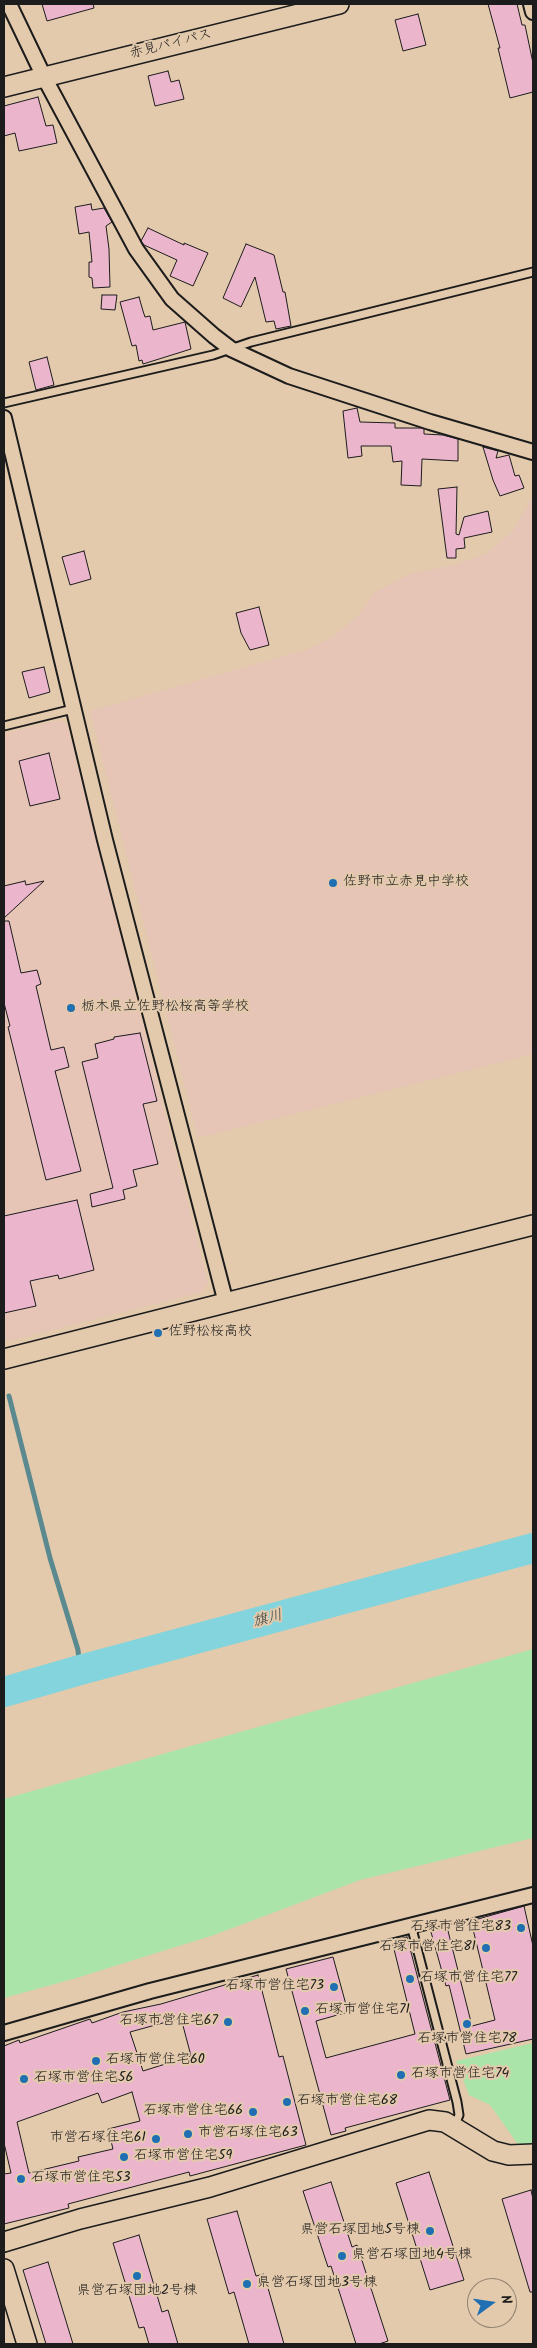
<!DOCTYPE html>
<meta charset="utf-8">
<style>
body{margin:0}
#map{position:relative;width:537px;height:2348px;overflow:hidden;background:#e4caac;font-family:Kalam,sans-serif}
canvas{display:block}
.frame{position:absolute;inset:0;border:5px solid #1c1c1c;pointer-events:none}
.north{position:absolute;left:467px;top:2278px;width:50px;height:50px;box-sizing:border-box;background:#e4caac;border:1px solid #948472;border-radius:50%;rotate:76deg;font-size:14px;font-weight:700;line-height:20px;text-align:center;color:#1c1c1c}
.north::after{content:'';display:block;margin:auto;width:18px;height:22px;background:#1f6fb2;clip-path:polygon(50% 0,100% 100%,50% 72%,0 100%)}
</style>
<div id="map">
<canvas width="537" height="2348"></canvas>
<div class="frame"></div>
<div class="north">N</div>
</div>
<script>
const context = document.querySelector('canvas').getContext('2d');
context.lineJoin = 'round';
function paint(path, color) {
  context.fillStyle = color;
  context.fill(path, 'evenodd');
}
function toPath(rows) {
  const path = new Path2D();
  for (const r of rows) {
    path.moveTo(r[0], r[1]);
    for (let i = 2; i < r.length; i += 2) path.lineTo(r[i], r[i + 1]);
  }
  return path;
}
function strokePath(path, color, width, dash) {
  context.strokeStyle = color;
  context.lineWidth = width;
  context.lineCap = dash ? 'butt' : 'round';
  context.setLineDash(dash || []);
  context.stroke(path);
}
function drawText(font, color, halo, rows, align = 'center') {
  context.font = font + ' Kalam,"Klee One",sans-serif';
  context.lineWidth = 4;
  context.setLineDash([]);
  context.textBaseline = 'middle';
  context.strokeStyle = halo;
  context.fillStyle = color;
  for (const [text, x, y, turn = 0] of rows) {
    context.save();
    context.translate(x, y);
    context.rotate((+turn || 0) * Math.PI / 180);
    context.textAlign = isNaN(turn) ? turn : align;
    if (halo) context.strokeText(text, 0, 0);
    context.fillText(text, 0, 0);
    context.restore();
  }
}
const built = toPath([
 [533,496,533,1054,198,1138,90,711,306,650,333,637,358,616,375,592,412,573,455,565,487,553,512,532],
 [59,720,67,724,208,1283,202,1292,4,1342,4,734]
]);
const green = toPath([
 [533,1649,533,1838,360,1880,214,1935,73,1979,4,1998,4,1799],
 [533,2043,533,2144,525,2146,517,2143,490,2105,469,2095,456,2061]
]);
const stream = toPath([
 [9,1396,50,1558,78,1650,80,1670]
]);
const river = toPath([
 [4,1692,80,1670,533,1548]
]);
const building = toPath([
 [42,4,93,4,94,8,47,21,42,4],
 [488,4,517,4,522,25,525,25,533,63,533,92,510,98,498,48,500,48,488,4],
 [418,14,426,45,403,51,395,20,418,14],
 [168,71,171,82,179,80,184,99,155,106,148,76,168,71],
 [38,97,46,126,53,125,57,143,19,151,15,133,4,136,4,106,38,97],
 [91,204,92,210,104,208,112,222,106,226,109,249,110,287,93,288,92,278,89,277,89,262,92,262,89,232,79,234,75,207,91,204],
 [148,228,184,245,184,243,208,253,193,286,170,276,177,260,144,245,141,241,148,228],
 [246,244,274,255,283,292,285,292,291,326,276,329,274,321,266,322,255,277,241,307,223,298,246,244],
 [102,295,117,295,115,310,101,309,102,295],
 [139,297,143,311,145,317,150,316,153,330,185,322,191,349,143,364,142,360,139,361,136,345,132,346,120,302,139,297],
 [47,357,54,385,36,390,29,362,47,357],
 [357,408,360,422,395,423,395,428,422,428,424,429,424,434,443,435,458,439,458,461,422,459,421,486,401,485,402,461,393,462,391,446,361,446,362,456,348,458,343,411,357,408],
 [483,447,498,451,496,458,509,455,515,476,519,475,524,488,500,496,493,480,483,447],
 [457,487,456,534,459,535,464,517,488,511,492,532,464,538,465,548,456,549,456,558,447,558,438,489,457,487],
 [84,551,91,579,70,585,62,557,84,551],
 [259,607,269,645,250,650,241,633,236,613,259,607],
 [44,667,50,692,29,698,22,672,44,667],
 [49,753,60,799,30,806,19,761,49,753],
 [25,881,26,885,44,881,4,918,4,886,25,881],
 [4,921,9,921,21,973,37,970,41,984,36,986,51,1050,64,1047,69,1067,55,1071,81,1171,46,1180,8,1027,10,1026,4,1003,4,921],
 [140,1033,157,1101,143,1104,158,1164,133,1170,137,1186,123,1190,125,1199,92,1207,90,1194,113,1188,82,1062,98,1058,95,1044,114,1039,114,1037,140,1033],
 [77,1200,94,1270,59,1279,58,1275,30,1281,36,1306,4,1313,4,1216,77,1200],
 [524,1906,533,1946,533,2039,466,2054,449,1985,446,1986,431,1932,447,1927,472,2026,495,2020,471,1921,524,1906],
 [407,1937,450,2100,345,2128,346,2131,331,2135,286,1969,333,1957,348,2012,316,2021,326,2058,415,2034,392,1941,407,1937],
 [258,1975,279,2057,283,2056,306,2145,190,2176,189,2172,68,2204,69,2208,4,2224,4,2174,11,2173,4,2143,4,2046,19,2040,20,2043,90,2019,92,2023,123,2012,161,2004,258,1975],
 [181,2018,191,2056,143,2071,130,2032,181,2018],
 [132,2092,140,2121,108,2129,113,2149,78,2157,79,2161,29,2173,17,2122,98,2093,102,2103,132,2092],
 [429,2172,464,2280,430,2290,396,2183,429,2172],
 [331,2182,352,2247,357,2245,388,2341,379,2344,356,2344,331,2266,328,2267,303,2191,331,2182],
 [531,2190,533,2199,533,2292,530,2292,502,2199,531,2190],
 [237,2211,256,2276,264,2274,284,2344,249,2344,234,2292,229,2294,207,2219,237,2211],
 [139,2235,162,2312,168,2310,178,2344,149,2344,144,2327,139,2328,113,2243,139,2235],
 [48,2262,73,2344,46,2344,23,2270,48,2262]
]);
const lane = toPath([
 [4,403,213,355,251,342,533,272],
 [4,726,73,709],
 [411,1925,457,2102,459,2115,455,2125]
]);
const street = toPath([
 [9,4,44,77,136,249,172,299,214,336,231,349,289,376,430,422,533,452],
 [531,4,533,12],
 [4,418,105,840,226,1303],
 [4,2033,150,1991,533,1895]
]);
const secondary = toPath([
 [4,87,339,4],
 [4,1359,533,1225],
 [4,2242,80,2219,210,2187,429,2120,445,2122,493,2151,509,2155,533,2154],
 [4,2269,27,2344]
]);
const markers = [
 [333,883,5,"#1f6fb2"],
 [71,1008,5,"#1f6fb2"],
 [158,1333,5,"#1f6fb2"],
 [521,1928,5,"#1f6fb2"],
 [486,1948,5,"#1f6fb2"],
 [410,1979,5,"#1f6fb2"],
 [334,1987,5,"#1f6fb2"],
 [305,2011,5,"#1f6fb2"],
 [228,2022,5,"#1f6fb2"],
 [467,2024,5,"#1f6fb2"],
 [96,2061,5,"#1f6fb2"],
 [401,2075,5,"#1f6fb2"],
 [24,2079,5,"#1f6fb2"],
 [287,2102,5,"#1f6fb2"],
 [253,2112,5,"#1f6fb2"],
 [188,2134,5,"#1f6fb2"],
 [156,2139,5,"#1f6fb2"],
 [124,2157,5,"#1f6fb2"],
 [21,2179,5,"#1f6fb2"],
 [430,2231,5,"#1f6fb2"],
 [342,2256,5,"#1f6fb2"],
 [137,2276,5,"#1f6fb2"],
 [247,2284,5,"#1f6fb2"]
];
const streetNames = [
 ["赤見バイパス",171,45,-14]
];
const poiNames = [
 ["佐野市立赤見中学校",343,883],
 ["栃木県立佐野松桜高等学校",81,1008],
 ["佐野松桜高校",168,1333],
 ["石塚市営住宅83",511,1928,"right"],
 ["石塚市営住宅81",476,1948,"right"],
 ["石塚市営住宅77",420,1979],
 ["石塚市営住宅73",324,1987,"right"],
 ["石塚市営住宅71",315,2011],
 ["石塚市営住宅67",218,2022,"right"],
 ["石塚市営住宅78",467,2040,"center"],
 ["石塚市営住宅60",106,2061],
 ["石塚市営住宅74",411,2075],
 ["石塚市営住宅56",34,2079],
 ["石塚市営住宅68",297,2102],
 ["石塚市営住宅66",243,2112,"right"],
 ["市営石塚住宅63",198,2134],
 ["市営石塚住宅61",146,2139,"right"],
 ["石塚市営住宅59",134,2157],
 ["石塚市営住宅53",31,2179],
 ["県営石塚団地5号棟",420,2231,"right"],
 ["県営石塚団地4号棟",352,2256],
 ["県営石塚団地3号棟",257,2284],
 ["県営石塚団地2号棟",137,2292,"center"]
];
const waterNames = [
 ["旗川",268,1620,-15]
];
paint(built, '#e6c4b6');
paint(green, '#aae4a9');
strokePath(stream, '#5a8a8f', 5);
strokePath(river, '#83d4dc', 30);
paint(building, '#ebb5cc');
strokePath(building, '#1c1c1c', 1);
strokePath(lane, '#1c1c1c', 11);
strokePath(street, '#1c1c1c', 18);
strokePath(secondary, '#1c1c1c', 22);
strokePath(lane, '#e4caac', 7);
strokePath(street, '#e4caac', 14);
strokePath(secondary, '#e4caac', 19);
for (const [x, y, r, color] of markers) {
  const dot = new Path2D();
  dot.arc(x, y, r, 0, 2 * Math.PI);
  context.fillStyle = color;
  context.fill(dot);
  strokePath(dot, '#e4caac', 2);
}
drawText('14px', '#1c1c1c', '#e4caac', streetNames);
drawText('14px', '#1c1c1c', '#e4caac', poiNames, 'left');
drawText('italic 15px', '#314142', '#e4caac', waterNames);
</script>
